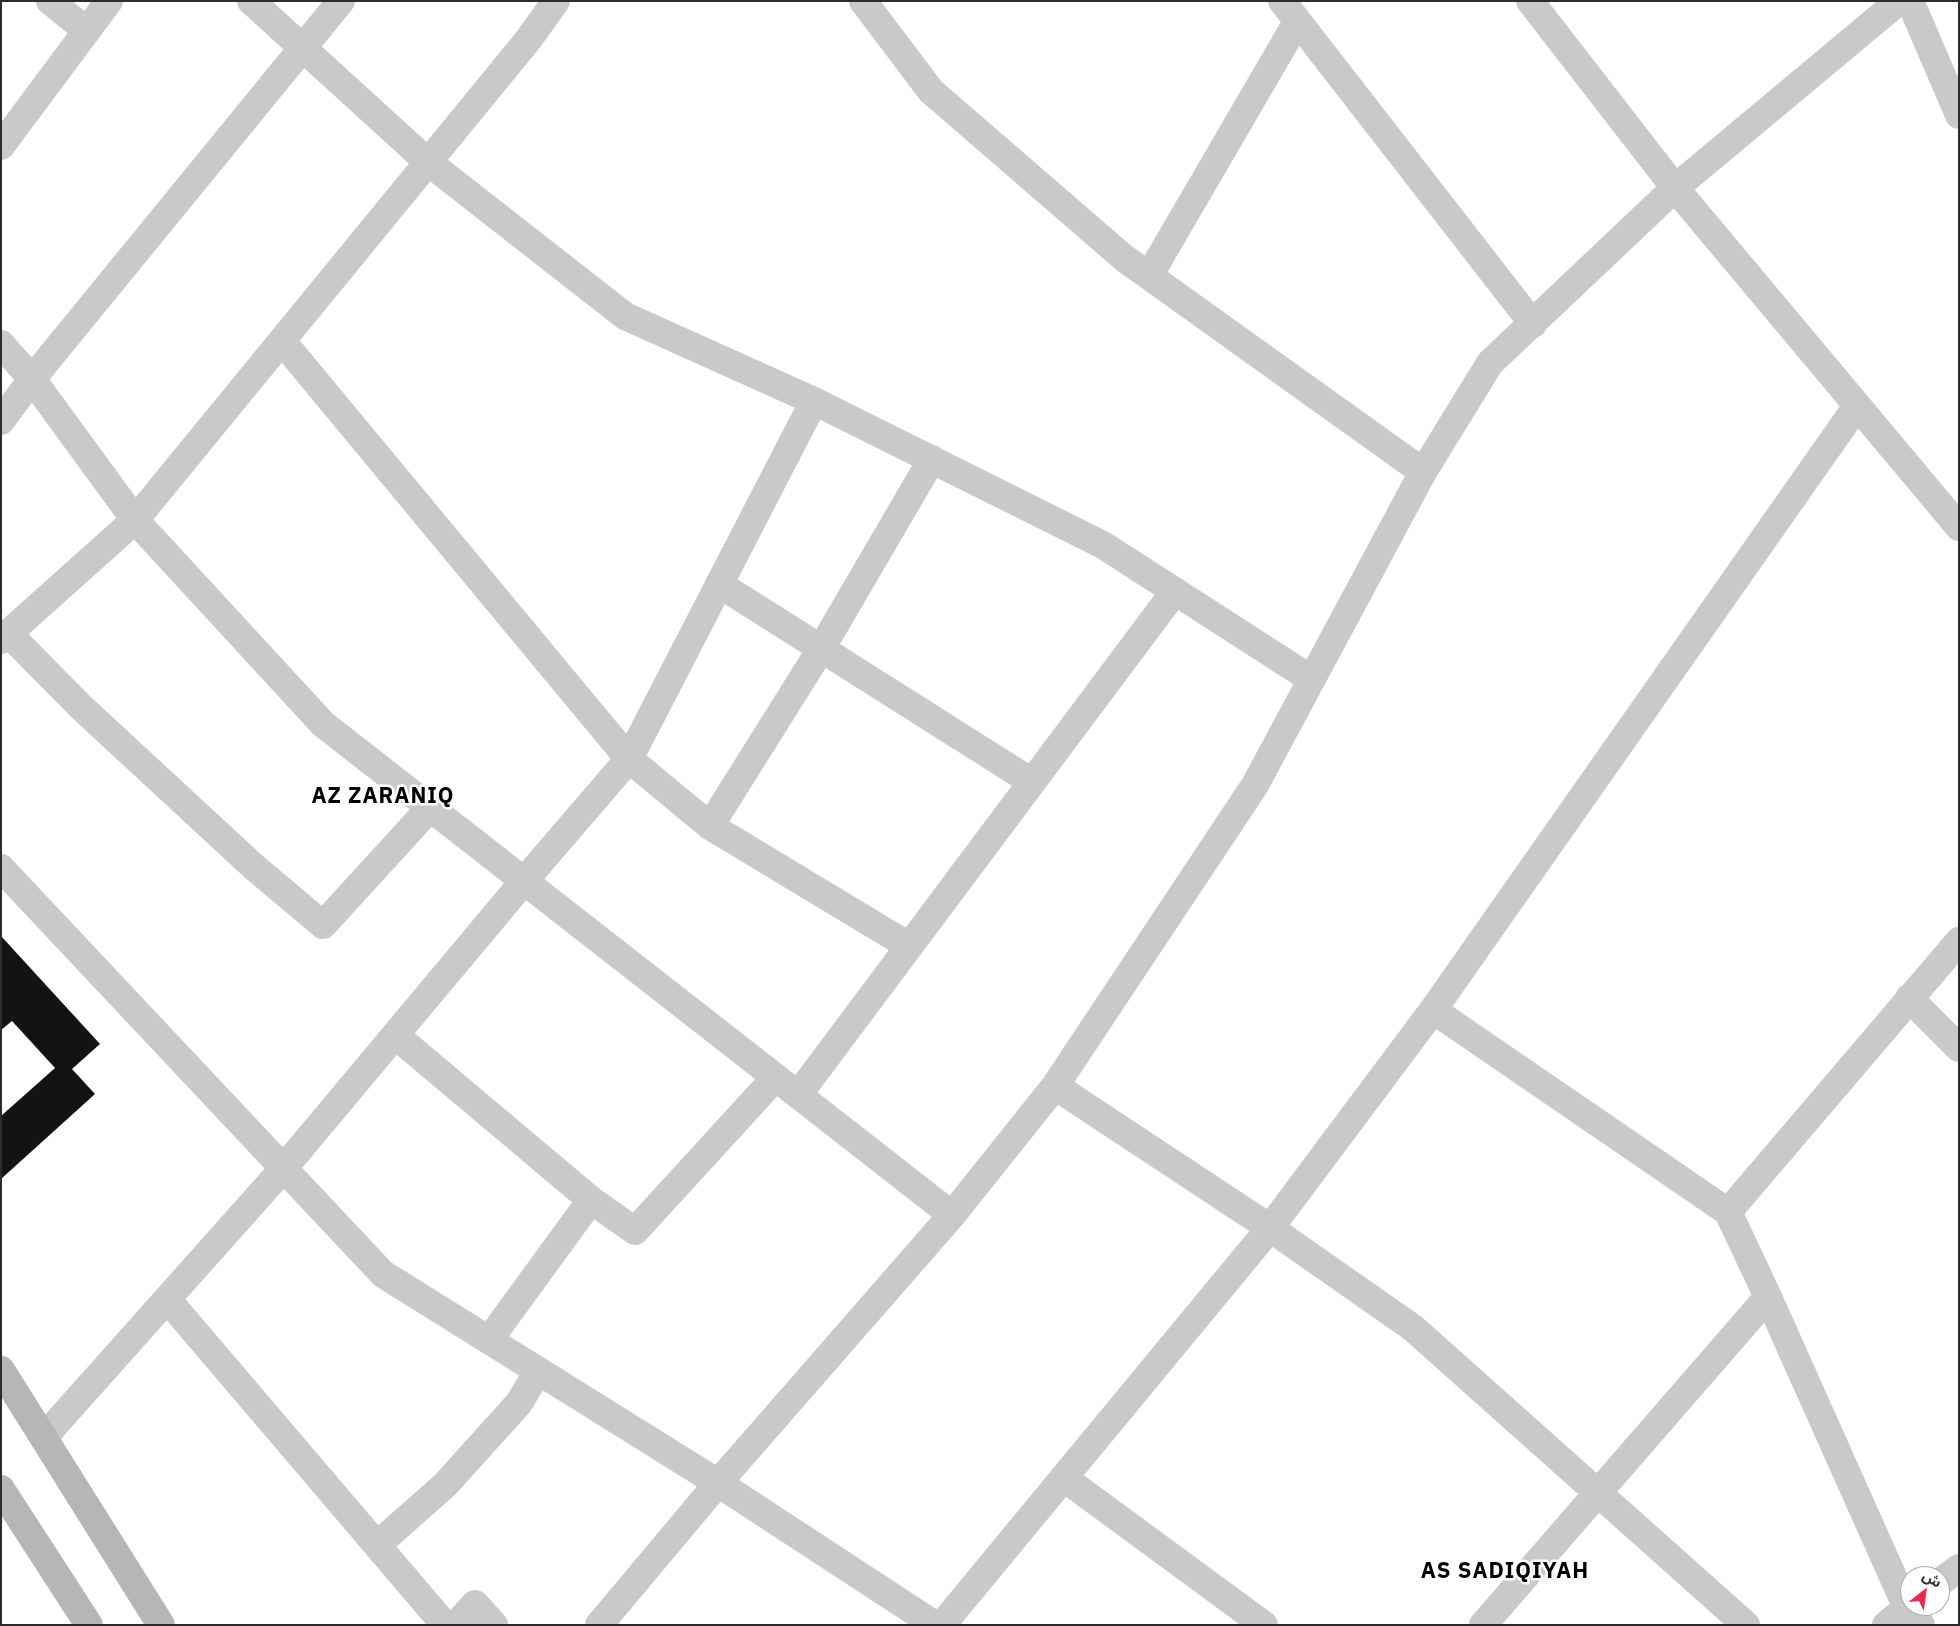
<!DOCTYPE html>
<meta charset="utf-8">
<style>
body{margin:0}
#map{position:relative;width:1960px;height:1626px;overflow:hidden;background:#fff;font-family:"IBM Plex Sans","Noto Sans Arabic",sans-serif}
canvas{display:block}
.frame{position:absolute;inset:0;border:2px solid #2c2c2c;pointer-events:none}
.north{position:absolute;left:1900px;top:1566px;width:50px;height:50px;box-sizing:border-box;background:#fff;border:1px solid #ababab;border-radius:50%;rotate:30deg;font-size:14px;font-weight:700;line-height:20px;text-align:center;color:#2c2c2c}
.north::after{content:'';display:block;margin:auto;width:18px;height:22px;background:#e82a52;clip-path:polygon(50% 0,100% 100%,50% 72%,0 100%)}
</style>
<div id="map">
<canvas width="1960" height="1626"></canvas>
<div class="frame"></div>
<div class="north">ش</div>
</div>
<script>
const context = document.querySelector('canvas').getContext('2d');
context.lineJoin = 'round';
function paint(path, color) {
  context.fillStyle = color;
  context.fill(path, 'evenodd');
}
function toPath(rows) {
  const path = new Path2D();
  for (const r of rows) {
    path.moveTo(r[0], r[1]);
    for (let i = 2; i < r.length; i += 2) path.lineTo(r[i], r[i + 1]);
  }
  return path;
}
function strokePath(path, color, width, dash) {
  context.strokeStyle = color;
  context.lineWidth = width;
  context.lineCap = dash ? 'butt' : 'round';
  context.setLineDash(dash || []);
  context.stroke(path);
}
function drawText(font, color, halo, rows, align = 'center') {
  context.font = font + ' "IBM Plex Sans",sans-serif';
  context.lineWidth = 5;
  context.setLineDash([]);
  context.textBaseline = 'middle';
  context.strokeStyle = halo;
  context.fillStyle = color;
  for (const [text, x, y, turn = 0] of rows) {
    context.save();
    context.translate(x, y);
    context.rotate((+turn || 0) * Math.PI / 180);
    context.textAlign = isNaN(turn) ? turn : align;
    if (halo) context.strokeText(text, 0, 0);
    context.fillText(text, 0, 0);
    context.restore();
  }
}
const building = toPath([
 [1,936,100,1044,72,1069,95,1094,1,1179,1,1116,55,1068,12,1021,1,1030]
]);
const street = toPath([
 [50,1,87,31],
 [251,1,428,162,625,316,814,401,1103,545,1311,679],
 [863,1,931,91,1124,258,1423,472],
 [1282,1,1533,324],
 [1530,1,1675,188,1959,527],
 [1910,1,1959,115],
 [1,146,109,1],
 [1149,276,1297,22],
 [282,341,629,759,710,826,909,946],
 [1,344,32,379,135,520,323,724,952,1215],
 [1,421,32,379,341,1],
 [719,584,1032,782],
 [9,634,81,707,254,867,323,925,430,808],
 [1,640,135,520,528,40,556,1],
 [710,826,821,649,932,459],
 [1,868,383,1274,718,1483,935,1625],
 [1909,998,1959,1048],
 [1433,1010,1728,1212,1768,1297,1907,1608,1921,1625],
 [395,1035,591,1200],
 [1055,1086,1270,1228,1413,1328,1746,1625],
 [798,1095,1175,591],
 [1728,1212,1959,941],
 [167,1299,445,1625],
 [489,1340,591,1200,635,1231,775,1078],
 [44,1437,283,1169,524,881,629,759,814,401],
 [1064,1478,1264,1625],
 [377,1545,445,1485,519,1403,538,1371],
 [1940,1582,1959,1568],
 [456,1625,475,1604,494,1625],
 [599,1625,718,1483,952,1215,1055,1086,1255,785,1423,472,1490,363,1675,188,1899,1],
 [942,1625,1270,1228,1433,1010,1857,406],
 [1483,1625,1768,1297],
 [1886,1625,1910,1605]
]);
const secondary = toPath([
 [1,1370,161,1625],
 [1,1489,89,1625]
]);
const districtNames = [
 ["AZ ZARANIQ",383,797],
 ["AS SADIQIYAH",1505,1572]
];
paint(building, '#131313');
strokePath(street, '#c9c9c9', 28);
strokePath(secondary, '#b6b6b6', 28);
context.letterSpacing = '1px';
drawText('bold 22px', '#000', '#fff', districtNames);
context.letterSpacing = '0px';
</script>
